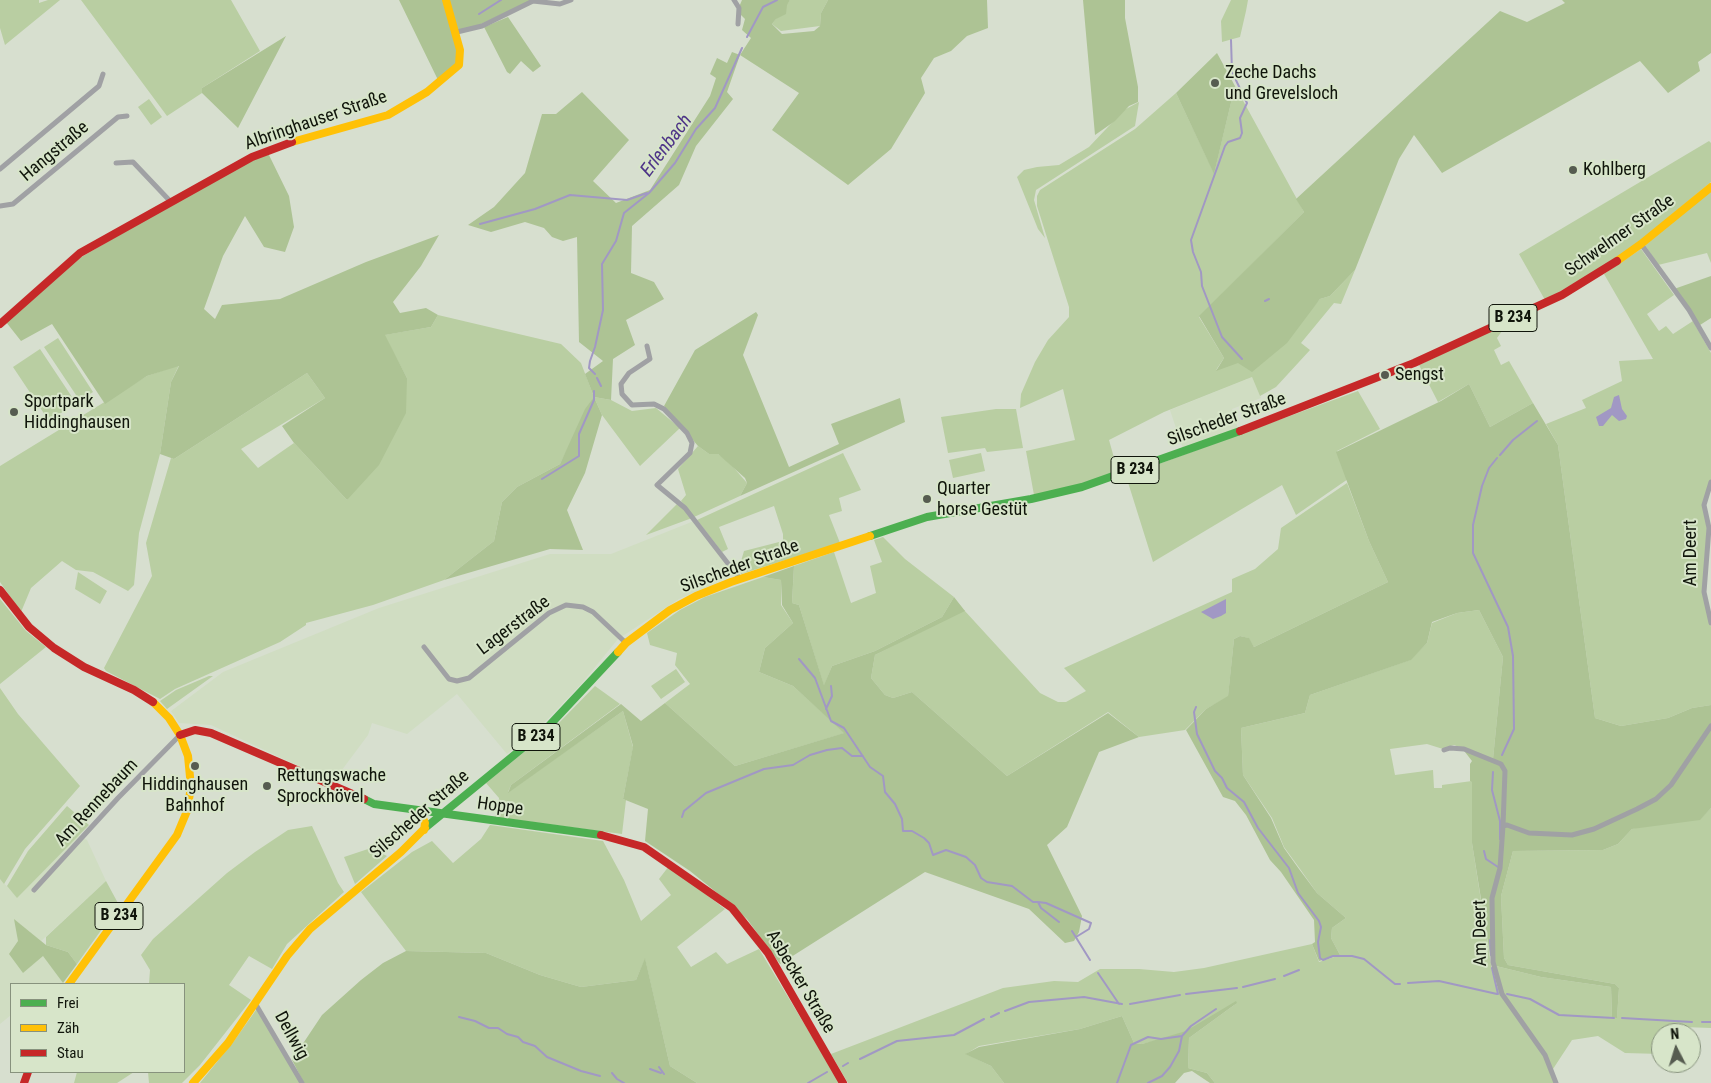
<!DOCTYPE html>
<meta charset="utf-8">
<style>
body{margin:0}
#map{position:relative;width:1711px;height:1083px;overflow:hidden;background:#d7dfcf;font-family:"Roboto Condensed",sans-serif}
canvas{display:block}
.legend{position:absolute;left:10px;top:983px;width:175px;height:90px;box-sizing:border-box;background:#d7e5c9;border:1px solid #87927d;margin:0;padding:6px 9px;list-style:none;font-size:15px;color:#10150b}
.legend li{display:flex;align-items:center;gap:10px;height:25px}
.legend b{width:25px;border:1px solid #87927d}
.north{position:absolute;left:1651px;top:1023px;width:50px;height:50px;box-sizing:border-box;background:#d7e5c9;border:1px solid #87927d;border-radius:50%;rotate:355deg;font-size:14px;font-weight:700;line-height:20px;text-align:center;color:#10150b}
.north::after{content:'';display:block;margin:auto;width:18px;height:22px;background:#565c50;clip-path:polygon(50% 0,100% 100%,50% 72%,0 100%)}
</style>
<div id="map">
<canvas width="1711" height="1083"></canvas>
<ul class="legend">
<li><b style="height:6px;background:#4caf50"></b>Frei</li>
<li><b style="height:6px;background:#ffc107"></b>Zäh</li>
<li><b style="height:6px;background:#c62828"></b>Stau</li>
</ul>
<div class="north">N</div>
</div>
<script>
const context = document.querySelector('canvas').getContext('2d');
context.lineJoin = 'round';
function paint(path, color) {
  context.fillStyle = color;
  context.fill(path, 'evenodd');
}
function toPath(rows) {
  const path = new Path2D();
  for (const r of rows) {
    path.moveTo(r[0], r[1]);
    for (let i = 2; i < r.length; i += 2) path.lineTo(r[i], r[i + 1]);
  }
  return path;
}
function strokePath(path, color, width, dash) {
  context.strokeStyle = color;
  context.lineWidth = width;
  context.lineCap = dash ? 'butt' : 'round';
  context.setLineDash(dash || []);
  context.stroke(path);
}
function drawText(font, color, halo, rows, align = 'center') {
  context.font = font + ' "Roboto Condensed",sans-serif';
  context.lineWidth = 4;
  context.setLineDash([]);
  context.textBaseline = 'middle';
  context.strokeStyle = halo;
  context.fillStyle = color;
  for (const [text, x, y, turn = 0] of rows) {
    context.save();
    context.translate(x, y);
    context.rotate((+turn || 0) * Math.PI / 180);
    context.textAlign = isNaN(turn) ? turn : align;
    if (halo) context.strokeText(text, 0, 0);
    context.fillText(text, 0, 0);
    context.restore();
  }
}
const built = toPath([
 [1252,377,1261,398,1232,409,1238,429,1183,449,1170,410],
 [694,521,734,575,679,599,618,639,582,683,543,724,507,754,457,694,407,734,372,723,368,735,333,782,211,725,179,723,171,711,223,672,379,608,550,554,611,554],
 [79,835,87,840,106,881,41,941,15,920,23,973,43,955,63,983,11,984,11,1015,0,1024,0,879,17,897]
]);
const green = toPath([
 [0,0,39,0,39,3,48,0,60,0,5,45,0,28],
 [81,0,231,0,260,51,202,88,202,93,167,116],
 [790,0,828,0,821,13,820,26,781,31,772,24],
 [1231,0,1248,0,1246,11,1240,37,1222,42,1221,21],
 [1235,86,1304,212,1199,317,1224,358,1216,370,1312,308,1320,299,1330,296,1355,270,1341,304,1334,303,1301,343,1310,350,1276,387,1260,396,1252,377,1164,412,1109,440,1118,472,1080,484,1034,495,1026,451,1075,440,1063,389,1020,408,1021,394,1035,362,1048,340,1069,317,1069,307,1037,206,1037,196,1040,190,1135,129,1176,93,1214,173],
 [149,99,162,117,151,125,138,107],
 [1139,102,1135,126,1036,190,1034,200,1045,238,1038,229,1017,177,1024,170,1037,167,1059,165,1089,147,1124,110],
 [1709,141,1711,143,1711,182,1640,241,1604,266,1545,300,1519,254],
 [1711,191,1711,263,1707,253,1658,265,1645,245],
 [1641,249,1674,295,1647,314,1659,331,1666,326,1673,334,1693,321,1711,353,1711,480,1703,505,1707,528,1705,604,1711,627,1711,705,1692,708,1668,718,1621,726,1595,718,1558,445,1546,424,1586,408,1582,400,1622,381,1619,361,1653,359,1604,274],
 [438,315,561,344,581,363,594,397,611,400,632,411,656,408,680,428,640,466,602,415,594,397,560,464,517,487,502,502,494,541,444,580,373,605,306,623,306,625,280,642,175,689,160,699,106,671,104,668,152,576,146,543,171,458,174,459,307,373,325,398,241,449,258,468,294,443,347,500,407,378,384,335,431,327],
 [1500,327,1502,331,1497,338,1501,346,1494,350,1501,365,1509,361,1533,403,1490,427,1469,384,1438,402,1419,365],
 [58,338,93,392,80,401,44,347],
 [40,349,76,403,49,421,13,367],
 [179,365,171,382,160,454,139,533,134,585,128,591,93,572,76,570,62,561,31,588,21,612,0,582,0,466,147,376],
 [1358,391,1380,429,1337,451,1348,479,1296,515,1282,485,1153,562,1126,476],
 [996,409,1016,409,1023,448,987,452,985,448,948,453,941,417],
 [698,446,709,454,718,454,728,461,747,483,740,496,694,517,681,501,686,495,678,469],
 [843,453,861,490,839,498,842,511,829,515,840,543,741,574,739,568,744,551,783,541,783,534,774,506,719,527,728,549,722,552,697,520],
 [981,453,985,471,953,478,949,460],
 [1347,483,1369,541,1388,582,1254,647,1248,638,1240,636,1234,639,1228,697,1206,709,1185,730,1139,737,1108,712,1007,776,912,692,893,698,885,695,871,678,875,655,964,610,1040,693,1058,702,1066,702,1086,691,1064,668,1232,592,1232,579,1255,569,1278,549,1281,528],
 [678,503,692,518,646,535],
 [883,537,905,559,954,597,942,617,875,651,832,666,824,686,799,605,792,603,794,566,834,552,851,603,876,593,870,566,882,562,874,540],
 [78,572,107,591,100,604,75,589],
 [763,577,781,580,781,605,793,623,765,648,759,672,793,686,845,733,735,766,665,703,690,684,675,665,677,653,650,645,647,633,680,610,705,597],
 [0,599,26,631,46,647,0,684],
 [1479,610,1503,657,1493,759,1454,745,1443,749,1427,744,1390,749,1395,775,1433,770,1434,788,1442,788,1442,785,1472,781,1472,843,1492,971,1497,986,1544,1055,1555,1083,1215,1083,1207,1073,1188,1068,1189,1038,1237,1003,1184,1034,1142,1044,1134,1043,1122,1016,1080,1029,979,1046,966,1054,991,1066,1004,1083,848,1083,831,1054,1003,988,1054,981,1078,982,1100,969,1139,969,1174,972,1204,968,1312,944,1319,962,1340,955,1331,938,1332,928,1346,918,1317,893,1300,869,1284,847,1272,818,1243,775,1241,728,1305,713,1310,695,1410,660,1427,643,1432,623,1457,613],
 [676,669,685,682,661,699,651,686],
 [209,676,213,676,167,709,160,701,176,690],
 [595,686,620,704,511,785,508,792,623,711,633,747,623,799,626,800,622,834,495,817,498,811,499,798,486,783,555,727],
 [0,688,18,714,80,786,25,849,4,884,0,879],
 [67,806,89,825,17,898,7,886,28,851],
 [1711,808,1711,1028,1684,1027,1681,1033,1661,1033,1661,1054,1625,1053,1598,1036,1572,1040,1553,1069,1503,993,1496,966,1541,977,1611,987,1612,1017,1617,1017,1619,988,1615,984,1508,965,1504,958,1501,896,1513,851,1603,850,1618,844,1632,829,1646,825,1700,819],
 [490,825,603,841,624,880,641,921,671,895,659,879,669,866,725,909,677,947,691,967,716,952,727,964,759,949,840,1083,697,1083,670,1066,645,959,636,980,581,987,540,975,486,953,406,951,361,892,412,852,432,841,453,863,481,839],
 [312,826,338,883,344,892,287,944,272,969,249,956,229,985,251,1000,200,1065,182,1083,149,1083,148,1072,184,1072,184,984,149,984,150,970,141,955,153,939,227,873,255,852,288,830],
 [371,848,387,856,355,884,344,857],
 [106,881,119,905,77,964,68,952,46,945,46,937],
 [256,1010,258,1010,300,1083,200,1083,234,1041],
 [77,1072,134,1072,117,1083,74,1083]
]);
const forest = toPath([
 [399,0,532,0,477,26,454,32,458,50,457,63,438,80],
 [742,0,790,0,787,5,786,14,776,19,772,24,782,34,814,31,820,26,821,13,828,0,987,0,988,28,967,36,951,51,934,58,921,78,925,93,891,149,848,185,772,130,799,93,740,55,727,92,733,99,696,146,679,185,632,226,631,273,654,282,664,299,626,320,635,345,613,359,611,400,594,397,602,415,585,473,567,510,583,550,550,549,444,580,494,541,502,502,517,487,560,464,585,409,594,397,585,374,603,361,579,342,577,237,563,241,552,237,544,228,525,222,491,232,468,225,494,207,525,173,542,114,556,114,582,92,629,140,593,181,616,203,650,190,710,96,716,78,710,74,717,58,727,63,732,52,740,55,751,38,742,30,745,19,741,15,739,7],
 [1083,0,1125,0,1125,18,1138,87,1138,102,1129,106,1115,121,1095,135],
 [1562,0,1711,0,1711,53,1698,62,1700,71,1668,93,1640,61,1442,173,1414,135,1399,159,1355,270,1330,296,1320,299,1287,343,1252,372,1238,363,1216,371,1224,358,1199,316,1304,212,1296,199,1500,11,1527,22,1565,3],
 [508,17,541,66,533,72,521,61,510,74,507,72,484,27],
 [286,36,238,128,202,93,202,88],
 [1217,53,1235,86,1214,174,1176,93],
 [268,153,289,196,294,227,285,252,264,247,245,216,223,256,204,309,215,319,222,305,280,299,366,262,439,235,421,266,393,302,400,313,426,308,438,315,431,327,385,335,407,378,406,413,379,465,347,500,294,443,282,426,325,398,307,373,174,459,160,454,171,382,179,366,147,376,105,404,52,324,21,341,6,322,78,259,245,162],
 [1711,276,1711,318,1700,325,1674,289],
 [756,312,758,315,743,355,789,467,839,444,831,424,900,398,905,422,740,496,747,483,745,478,718,454,709,454,698,446,664,406,695,350],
 [1469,384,1490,427,1533,403,1558,445,1595,718,1621,726,1668,718,1692,708,1711,705,1711,808,1700,820,1632,829,1618,844,1603,850,1513,851,1501,896,1504,958,1508,965,1615,984,1619,988,1617,1018,1612,1017,1611,987,1541,977,1496,966,1490,955,1472,843,1472,782,1470,781,1470,764,1472,761,1465,752,1465,750,1493,759,1503,657,1479,610,1457,613,1432,622,1427,643,1411,660,1310,695,1305,713,1241,728,1243,775,1271,818,1284,848,1299,869,1317,893,1346,918,1332,928,1331,938,1340,955,1319,961,1312,944,1315,942,1314,920,1281,872,1270,860,1246,815,1235,801,1223,797,1186,730,1206,709,1228,696,1234,639,1240,636,1249,638,1254,647,1388,582,1369,541,1336,452,1441,401],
 [794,566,792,603,799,605,824,685,832,666,875,651,942,617,954,597,965,611,875,655,871,678,885,695,893,698,912,692,1007,776,1108,713,1139,737,1099,752,1067,827,1047,845,1082,916,1079,932,1074,941,1065,943,1029,909,925,872,780,964,747,919,726,900,690,871,645,841,648,809,623,799,633,746,623,711,508,793,511,785,621,704,641,721,665,703,735,766,844,733,793,686,759,672,765,648,793,623,782,605,781,580,763,577],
 [14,919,46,945,68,952,77,964,63,983,43,956,23,973,9,954,18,941],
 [406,951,486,953,540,975,581,987,636,980,645,958,670,1066,697,1083,304,1083,292,1060,322,1015,361,980,383,963],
 [1236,1001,1237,1003,1189,1038,1188,1068,1207,1073,1215,1083,1210,1083,1192,1071,1184,1073,1175,1083,1004,1083,991,1066,965,1054,979,1047,1080,1029,1122,1016,1134,1043,1142,1044,1186,1031]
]);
const water = toPath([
 [1619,395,1622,409,1627,416,1626,419,1619,421,1612,415,1603,426,1599,426,1596,417,1611,408,1614,397],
 [1226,599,1226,613,1221,616,1213,619,1201,612]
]);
const stream = toPath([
 [479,14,501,0],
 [747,37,763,7,777,0],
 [1231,40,1232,72,1247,103,1240,118,1242,133,1240,138,1228,142,1225,146,1191,240,1193,252,1201,272,1202,286,1222,337,1242,359],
 [480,224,535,209,570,195,627,200,647,193],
 [1265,301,1269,299],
 [595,374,589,368,590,361,595,347,603,310,602,264,616,241,624,213,649,193,675,163,696,129,715,108,742,48],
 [597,378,601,386],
 [1500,455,1513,440,1537,421],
 [1497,458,1489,468,1482,486,1473,525,1473,553,1508,627,1513,656,1514,729,1502,755],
 [542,479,579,456,579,434,594,400,594,391],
 [799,659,815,678,831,721,844,728,870,767,883,776,885,792,895,804,902,819,903,831,912,831,924,838,929,843,933,855,946,850,966,857,975,865,981,878,987,882,1012,886,1033,902,1038,902,1041,908,1059,922],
 [1196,707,1194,712,1197,734,1215,771,1222,778,1227,788,1244,802,1258,828,1289,868,1298,893,1319,921,1321,927,1318,942,1320,958,1323,960,1333,956,1352,956,1364,959,1395,984,1400,984],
 [826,709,832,696,831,686],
 [1493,772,1492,790,1500,821,1500,839],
 [682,817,684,811,706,793,764,769,793,765,810,755,827,750,842,748,852,756,863,756],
 [1484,851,1486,859,1498,867],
 [1038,902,1046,903,1091,923,1089,929,1076,937],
 [1072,931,1090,960],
 [1490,940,1491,955],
 [1492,968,1498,994],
 [1098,973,1119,1004],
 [1284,976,1299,970],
 [1408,983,1439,981,1497,994],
 [1243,987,1275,979],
 [1186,994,1237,988],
 [1507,994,1530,999,1559,1015,1614,1018],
 [1130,1004,1180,995],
 [1005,1011,1029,1002,1084,997,1122,1004],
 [459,1017,475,1021,489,1028,498,1028,507,1034,518,1037,523,1042,535,1046,547,1057,581,1071,600,1076],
 [991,1017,999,1013],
 [1622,1018,1692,1022],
 [1702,1022,1711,1022],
 [860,1059,897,1041,954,1035,984,1019],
 [843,1066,848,1063],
 [659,1067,664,1074],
 [650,1069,661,1073],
 [612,1073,617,1079,624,1083],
 [808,1083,827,1072],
 [1117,1083,1131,1045,1148,1037,1161,1039,1182,1036],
 [1148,1083,1162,1076,1170,1067,1179,1051,1182,1036,1191,1026,1216,1009]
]);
const street = toPath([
 [734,0,739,8,738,24],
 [457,32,482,26,533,1,560,4,571,0],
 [116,163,133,162,170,201],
 [0,169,99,86,103,74],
 [0,206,13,204,118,117,127,116],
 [1641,244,1689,310,1711,348],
 [647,346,650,359,629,373,621,384,622,394,632,405,654,404,664,409,687,433,692,443,690,453,657,485,685,508,740,579],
 [1711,482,1704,505,1709,528,1704,592,1711,623],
 [424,647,449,679,457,681,469,678,549,613,566,605,583,607,593,612,626,643],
 [1444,750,1450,748,1464,749,1501,764,1505,771,1503,826],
 [34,890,118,798,180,735],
 [255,1003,302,1083],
 [1556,1083,1545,1055,1502,994,1493,962,1492,898,1500,868,1503,826,1507,825,1529,833,1572,835,1594,829,1637,809,1656,799,1671,785,1711,726]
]);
const fast = toPath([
 [870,536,927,517,1031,499,1082,487,1240,431],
 [364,799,374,804,601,835],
 [425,828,546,729,618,652]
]);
const slow = toPath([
 [292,142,388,115,427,92,459,65,460,50,446,0],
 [1617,261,1641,244,1711,187],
 [618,652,626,643,670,610,696,596,731,582,870,536],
 [420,811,425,823,424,830],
 [69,984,177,835,187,811,191,787,188,756,180,735,169,718,153,702],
 [193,1083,228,1043,287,956,310,929,401,852,425,828]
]);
const jam = toPath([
 [0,324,80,253,252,157,292,142],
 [1240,431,1414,363,1562,295,1617,261],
 [0,590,29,627,54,648,84,667,134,690,153,702],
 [180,735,195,730,211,733,364,799],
 [601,835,644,847,732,908,768,953,843,1083],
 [24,1083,28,1072]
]);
const markers = [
 [1215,83,5,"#565c50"],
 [1573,170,5,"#565c50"],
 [1385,375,5,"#565c50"],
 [14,412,5,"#565c50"],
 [927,499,5,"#565c50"],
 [195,766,5,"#565c50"],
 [267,786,5,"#565c50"]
];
const shields = [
 [1513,318,48],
 [1135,470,48],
 [536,737,48],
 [119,916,48]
];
const shieldNames = [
 ["B 234",1513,318],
 ["B 234",1135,470],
 ["B 234",536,737],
 ["B 234",119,916]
];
const poiNames = [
 ["Zeche Dachs",1225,73],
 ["und Grevelsloch",1225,94],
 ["Kohlberg",1583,170],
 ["Sengst",1395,375],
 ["Sportpark",24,402],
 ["Hiddinghausen",24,423],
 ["Quarter",937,489],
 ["horse Gestüt",937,510],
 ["Rettungswache",277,776],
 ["Sprockhövel",277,797],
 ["Hiddinghausen",195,785,"center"],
 ["Bahnhof",195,806,"center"]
];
const streetNames = [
 ["Albringhauser Straße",316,121,-19],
 ["Hangstraße",55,152,-40],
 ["Schwelmer Straße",1620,236,-35],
 ["Silscheder Straße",1227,420,-20],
 ["Am Deert",1691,553,-90],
 ["Silscheder Straße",740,567,-20],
 ["Lagerstraße",514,626,-37],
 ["Am Rennebaum",97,803,-47],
 ["Hoppe",500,807,8],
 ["Silscheder Straße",420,815,-41],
 ["Am Deert",1481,933,-91],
 ["Asbecker Straße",800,982,59],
 ["Dellwig",291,1036,61]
];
const waterNames = [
 ["Erlenbach",667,146,-53]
];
paint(built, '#d0ddc2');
paint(green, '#b9cea2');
paint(forest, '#adc394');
paint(water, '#a198c4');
strokePath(stream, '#a198c4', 2);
strokePath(street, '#a0a1a4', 5);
strokePath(fast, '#4caf50', 8);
strokePath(slow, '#ffc107', 8);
strokePath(jam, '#c62828', 8);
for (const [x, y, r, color] of markers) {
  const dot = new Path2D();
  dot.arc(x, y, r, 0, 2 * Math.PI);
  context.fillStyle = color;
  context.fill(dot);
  strokePath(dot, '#d7e5c9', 2);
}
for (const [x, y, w] of shields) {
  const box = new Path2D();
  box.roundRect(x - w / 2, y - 13.5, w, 27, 4);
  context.fillStyle = '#d7e5c9';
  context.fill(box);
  strokePath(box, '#10150b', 1);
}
drawText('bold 16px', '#10150b', null, shieldNames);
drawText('18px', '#10150b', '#d7e5c9', poiNames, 'left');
drawText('18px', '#10150b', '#d7e5c9', streetNames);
drawText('italic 19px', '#4e3488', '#d7e5c9', waterNames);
</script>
